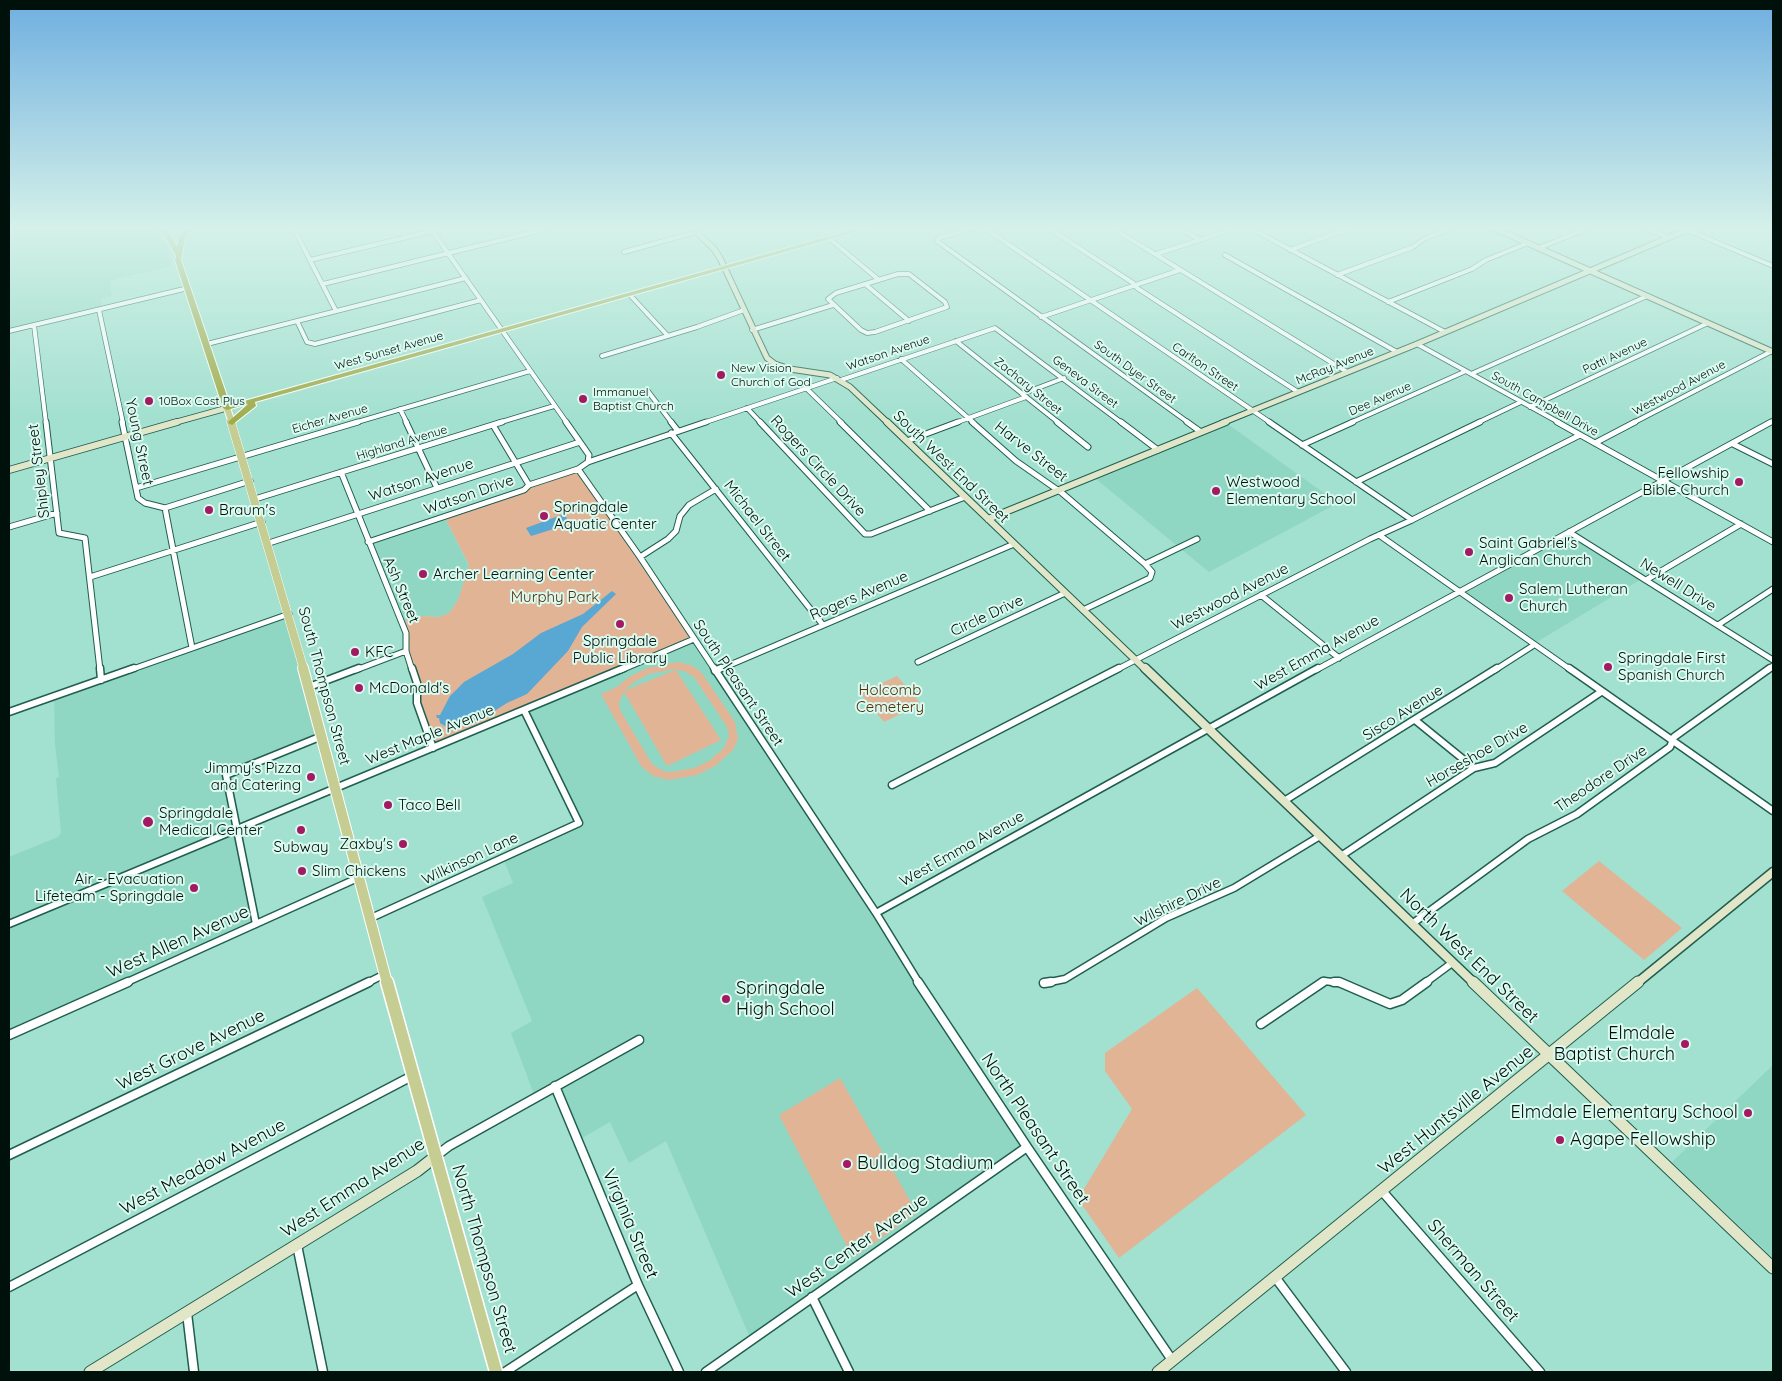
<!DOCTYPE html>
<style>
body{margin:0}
#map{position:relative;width:1782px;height:1381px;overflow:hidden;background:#a2e0cf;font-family:Quicksand,sans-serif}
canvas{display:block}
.frame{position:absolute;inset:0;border:10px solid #00100b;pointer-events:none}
</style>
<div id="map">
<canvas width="1782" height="1381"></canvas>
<div class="frame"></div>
</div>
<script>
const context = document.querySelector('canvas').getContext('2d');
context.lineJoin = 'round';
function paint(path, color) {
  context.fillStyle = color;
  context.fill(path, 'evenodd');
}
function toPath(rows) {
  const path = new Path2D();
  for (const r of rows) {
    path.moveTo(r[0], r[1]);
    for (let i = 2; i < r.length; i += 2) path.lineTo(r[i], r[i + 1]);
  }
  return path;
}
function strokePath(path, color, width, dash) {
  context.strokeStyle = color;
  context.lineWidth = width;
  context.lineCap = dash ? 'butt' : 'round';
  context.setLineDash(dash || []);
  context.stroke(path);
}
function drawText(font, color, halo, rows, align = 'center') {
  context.font = font + ' Quicksand,sans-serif';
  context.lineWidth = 4;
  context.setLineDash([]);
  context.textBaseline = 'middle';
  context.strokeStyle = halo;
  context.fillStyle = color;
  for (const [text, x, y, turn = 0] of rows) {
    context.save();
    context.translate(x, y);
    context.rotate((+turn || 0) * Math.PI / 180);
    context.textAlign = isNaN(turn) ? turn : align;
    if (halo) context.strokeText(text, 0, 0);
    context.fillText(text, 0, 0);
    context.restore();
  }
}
const built = toPath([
 [24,229,153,229,167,244,171,266,110,281,112,296,101,299,102,307,9,330,9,233],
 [1229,425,1338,503,1209,572,1096,479],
 [444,516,469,566,458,600,449,613,439,617,423,616,401,622,368,542],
 [1570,536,1640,580,1535,643,1465,593],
 [289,614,322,736,226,775,256,924,9,1035,9,857,58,837,61,833,56,778,59,777,55,744,54,696],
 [694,639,1027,1147,751,1340,666,1141,629,1163,610,1122,577,1141,555,1086,535,1097,511,1033,532,1021,482,897,513,883,503,858,579,822,524,710],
 [1773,1065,1773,1258,1672,1162]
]);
const green = toPath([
 [578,469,694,639,433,748,419,709,417,683,406,651,407,643,401,622,423,616,439,617,449,613,458,600,469,565,444,516,523,490,529,485],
 [677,662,691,665,701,672,735,722,738,739,733,750,715,766,697,775,669,780,653,776,641,766,601,694,617,687,629,677,647,668],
 [675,669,675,670,624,691,633,683,649,674],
 [676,670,684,671,694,677,727,727,729,736,724,748,709,761,694,768,671,772,663,771,652,764,620,710,619,702,624,692,667,766,721,740],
 [897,676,921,704,884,722,860,693],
 [1599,861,1682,928,1644,960,1562,891],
 [1197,988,1306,1115,1119,1258,1078,1199,1132,1109,1105,1071,1105,1053],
 [840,1078,917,1213,853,1258,779,1115]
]);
const water = toPath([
 [564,514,569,522,560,527,531,536,526,528],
 [612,591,616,594,582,627,568,651,527,694,507,703,488,715,457,726,448,728,440,723,439,718,437,718,436,715,440,715,450,696,464,682,513,654,541,633,583,614]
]);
const streetFar3 = toPath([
 [294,229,336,311],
 [431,229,567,423],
 [969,229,939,238,937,241,1189,423],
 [986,229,1271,423],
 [1050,229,1133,283,1137,288,1298,392],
 [1114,229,1347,372],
 [1181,229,1200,240],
 [1252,229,1445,332],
 [1649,229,1669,238],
 [1687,230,1773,266],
 [830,239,879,280],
 [1539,248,1586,229],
 [1290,250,1348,229],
 [624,252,696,232],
 [1156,254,1234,229],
 [1225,255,1397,352],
 [310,260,433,231],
 [898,274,909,274,945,302,947,307,875,332,867,333,861,330,828,299,836,293,898,274],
 [1337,275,1413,247,1424,239,1450,229],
 [323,284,546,229],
 [865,284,909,321],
 [630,295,668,336],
 [1388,302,1472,269,1486,260,1528,243],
 [99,310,123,423],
 [1041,317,1180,270],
 [297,321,307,342,315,344,481,300],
 [34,325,46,423],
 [752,330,833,305],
 [9,331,188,288],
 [956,341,1059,423],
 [207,344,466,278],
 [1417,344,1560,423],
 [602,356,697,327,744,310],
 [901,359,974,423],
 [1471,374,1647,296],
 [841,380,995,328,1122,423],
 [806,388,842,423],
 [647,390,672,423],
 [1022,394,1064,378],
 [1530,407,1708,323],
 [747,408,761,423],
 [400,409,407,423],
 [354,423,530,371],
 [498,423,554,406],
 [703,423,837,378],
 [955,423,1026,397],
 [1350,423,1466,371],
 [1477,423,1521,402],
 [1633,423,1772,351],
 [1769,423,1773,421]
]);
const streetFar2 = toPath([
 [46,422,59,533,85,538,100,670],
 [122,422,138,498,145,503,165,508,192,648],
 [406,422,437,488],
 [566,422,589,455,588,462],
 [671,422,678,431],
 [760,422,865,534,871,534,965,497],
 [840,422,930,511],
 [972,422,1016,461,1062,493,1145,564],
 [1057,422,1088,447],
 [1121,422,1158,450],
 [1187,422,1201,432],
 [1269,422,1412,520],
 [1557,422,1773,542],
 [493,425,529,485],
 [671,433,823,625],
 [907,441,958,422],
 [1595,443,1635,422],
 [1733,444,1773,464],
 [1302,445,1353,422],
 [578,469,640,557,715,670],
 [341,472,406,633,406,651,412,670],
 [1356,482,1480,422],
 [136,488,358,422],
 [255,499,502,422],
 [165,508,250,481],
 [9,527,57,513],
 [1569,532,1773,660],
 [1379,535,1571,670],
 [368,542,524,490,529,485,578,469,588,462,706,422],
 [269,543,580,442],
 [640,557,668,539,676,531,680,516,689,505,716,489],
 [90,577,262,522],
 [1646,580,1741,524],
 [1261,595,1339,658],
 [1083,610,1150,578,1152,572,1145,564,1197,539],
 [1718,625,1773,589],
 [918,662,1065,593],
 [130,670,289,614],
 [356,670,406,651],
 [621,670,694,639],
 [718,670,1014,544],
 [1116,670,1370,539,1412,520,1580,435],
 [1316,670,1771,422],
 [1495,670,1534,645],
 [1768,670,1773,666]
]);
const streetFar1 = toPath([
 [100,668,101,680],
 [412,668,417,683,417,703,433,748],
 [714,668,876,913,919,983],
 [1569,668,1773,811],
 [715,671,721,668],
 [309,687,359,668],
 [9,712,134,668],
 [1415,720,1474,768],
 [892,785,1119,668],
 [1284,801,1497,668],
 [1341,856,1474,768,1495,763,1601,692],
 [876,913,1318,668],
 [371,918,579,823,524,710],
 [9,924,624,668],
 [256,924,226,775,322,736],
 [1412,924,1528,839,1577,814,1670,747,1674,737,1770,668],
 [125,983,360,877],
 [367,983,385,974],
 [1045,983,1065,979,1166,918,1234,888,1320,836],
 [1321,983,1324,981,1341,983],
 [1425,983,1452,963]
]);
const street = toPath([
 [918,982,1027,1147,1172,1360],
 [1334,982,1339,982,1390,1004,1402,1000,1427,982],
 [1044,983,1051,982],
 [1261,1024,1323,982],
 [9,1035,128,982],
 [555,1086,638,1285,679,1372],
 [9,1155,369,982],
 [436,1156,449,1146,639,1040],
 [1382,1191,1540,1372],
 [297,1245,323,1372],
 [1275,1277,1346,1372],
 [9,1287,412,1076],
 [812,1297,849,1372],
 [187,1313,194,1372],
 [505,1372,638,1285],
 [706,1372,1027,1147]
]);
const secondaryFar3 = toPath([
 [693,229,714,249,720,258,767,358,775,364,790,369,830,375,850,387,888,423],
 [1496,229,1773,352],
 [173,423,227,408],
 [1222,423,1417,344,1689,229]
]);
const secondaryFar2 = toPath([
 [887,422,1146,670],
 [9,470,177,422],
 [988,519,1226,422]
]);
const secondaryFar1 = toPath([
 [1145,668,1474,983],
 [1637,983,1773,872]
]);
const secondary = toPath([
 [1473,982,1773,1268],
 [90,1372,417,1171,435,1157],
 [1158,1372,1638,982]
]);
const primaryFar3 = toPath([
 [227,408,232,423]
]);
const primaryFar2 = toPath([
 [231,422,304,670]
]);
const primaryFar1 = toPath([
 [303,668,387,983]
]);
const primary = toPath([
 [387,982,496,1372]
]);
const highway = toPath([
 [159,229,165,229,172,237,177,247,179,237,185,229,191,229,185,237,181,260,230,405,855,229,866,229,255,402,256,406,232,425,228,423,229,421,248,404,227,410,223,408,175,260,176,256,166,238,159,229]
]);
const markers = [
 [721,375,5,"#a31962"],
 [583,399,5,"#a31962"],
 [149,401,5,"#a31962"],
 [1739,482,5,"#a31962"],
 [1216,491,5,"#a31962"],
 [209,510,5,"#a31962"],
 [544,516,5,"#a31962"],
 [1469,552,5,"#a31962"],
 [423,574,5,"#a31962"],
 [1509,598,5,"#a31962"],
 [620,624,5,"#a31962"],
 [355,652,5,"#a31962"],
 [1608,667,5,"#a31962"],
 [359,688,5,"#a31962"],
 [311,777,5,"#a31962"],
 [388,805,5,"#a31962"],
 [148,822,6,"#a31962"],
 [301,830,5,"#a31962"],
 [403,844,5,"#a31962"],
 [302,871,5,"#a31962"],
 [194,888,5,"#a31962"],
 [726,999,5,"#a31962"],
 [1685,1044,5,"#a31962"],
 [1748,1113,5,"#a31962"],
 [1560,1140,5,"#a31962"],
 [847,1164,5,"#a31962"]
];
const farStreetnames = [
 ["West Sunset Avenue",389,351,-16],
 ["Watson Avenue",888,353,-19],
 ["Patti Avenue",1615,356,-25],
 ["McRay Avenue",1335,366,-22],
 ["Carlton Street",1205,367,34],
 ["South Dyer Street",1135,372,36],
 ["Geneva Street",1085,382,37],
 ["Zachary Street",1028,386,39],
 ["Westwood Avenue",1679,388,-28],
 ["Dee Avenue",1380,399,-24],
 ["South Campbell Drive",1545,404,29],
 ["Eicher Avenue",330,419,-16],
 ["Highland Avenue",402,443,-17]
];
const farPoinames = [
 ["New Vision",731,368],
 ["Church of God",731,382],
 ["Immanuel",593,392],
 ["Baptist Church",593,406],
 ["10Box Cost Plus",159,401]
];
const streetNames = [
 ["Young Street",139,442,78],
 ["Harve Street",1031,452,38],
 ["Rogers Circle Drive",818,466,47],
 ["South West End Street",951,467,44],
 ["Shipley Street",39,471,-97],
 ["Watson Avenue",421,480,-18],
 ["Watson Drive",469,495,-19],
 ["Michael Street",757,521,52],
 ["Newell Drive",1678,585,32],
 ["Ash Street",401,590,67],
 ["Rogers Avenue",859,596,-23],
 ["Westwood Avenue",1230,597,-27],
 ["Circle Drive",987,616,-25],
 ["West Emma Avenue",1317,653,-29],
 ["South Pleasant Street",738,683,56],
 ["South Thompson Street",324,686,75],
 ["Sisco Avenue",1403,713,-32],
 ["West Maple Avenue",430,735,-22],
 ["Horseshoe Drive",1477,755,-30],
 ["Theodore Drive",1601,779,-34],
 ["West Emma Avenue",962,849,-29],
 ["Wilkinson Lane",470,859,-25],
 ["Wilshire Drive",1178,902,-26]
];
const poiNames = [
 ["Fellowship",1729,473,"right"],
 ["Bible Church",1729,490,"right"],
 ["Westwood",1226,482],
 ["Elementary School",1226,499],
 ["Springdale",554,507],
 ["Aquatic Center",554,524],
 ["Braum's",219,510],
 ["Saint Gabriel's",1479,543],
 ["Anglican Church",1479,560],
 ["Archer Learning Center",433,574],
 ["Salem Lutheran",1519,589],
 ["Church",1519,606],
 ["Springdale",620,641,"center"],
 ["Public Library",620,658,"center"],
 ["KFC",365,652],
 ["Springdale First",1618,658],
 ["Spanish Church",1618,675],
 ["McDonald's",369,688],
 ["Jimmy's Pizza",301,768,"right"],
 ["and Catering",301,785,"right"],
 ["Taco Bell",398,805],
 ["Springdale",159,813],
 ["Medical Center",159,830],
 ["Zaxby's",393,844,"right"],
 ["Subway",301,847,"center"],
 ["Slim Chickens",312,871],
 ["Air - Evacuation",184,879,"right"],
 ["Lifeteam - Springdale",184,896,"right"]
];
const parkNames = [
 ["Murphy Park",555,597],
 ["Holcomb",890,690],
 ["Cemetery",890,707]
];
const nearStreetnames = [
 ["West Allen Avenue",178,942,-24],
 ["North West End Street",1469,956,44],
 ["West Grove Avenue",191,1050,-26],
 ["West Huntsville Avenue",1456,1110,-39],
 ["North Pleasant Street",1035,1129,56],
 ["West Meadow Avenue",203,1167,-28],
 ["West Emma Avenue",353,1188,-33],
 ["Virginia Street",630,1224,67],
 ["West Center Avenue",857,1246,-35],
 ["North Thompson Street",484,1259,74],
 ["Sherman Street",1473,1271,49]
];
const nearPoinames = [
 ["Springdale",736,989],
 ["High School",736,1010],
 ["Elmdale",1675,1034,"right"],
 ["Baptist Church",1675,1055,"right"],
 ["Elmdale Elementary School",1738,1113,"right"],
 ["Agape Fellowship",1570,1140],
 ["Bulldog Stadium",857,1164]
];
paint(built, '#90d7c3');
paint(green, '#e1b496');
paint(water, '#59a7d3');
strokePath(streetFar3, '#205e50', 5.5);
strokePath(streetFar2, '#205e50', 7);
strokePath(streetFar1, '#205e50', 9);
strokePath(street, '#205e50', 11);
strokePath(secondaryFar3, '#205e50', 7);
strokePath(secondaryFar2, '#205e50', 8);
strokePath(secondaryFar1, '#205e50', 11);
strokePath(secondary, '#205e50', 13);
strokePath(primaryFar3, '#fff', 8);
strokePath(primaryFar2, '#fff', 9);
strokePath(primaryFar1, '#fff', 12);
strokePath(primary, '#fff', 15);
strokePath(highway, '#fff', 2);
strokePath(streetFar3, '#fff', 4);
strokePath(streetFar2, '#fff', 5);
strokePath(streetFar1, '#fff', 6);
strokePath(street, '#fff', 8);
strokePath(secondaryFar3, '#e2e6c8', 5);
strokePath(secondaryFar2, '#e2e6c8', 6);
strokePath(secondaryFar1, '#e2e6c8', 8);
strokePath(secondary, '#e2e6c8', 11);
strokePath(primaryFar3, '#c6cd92', 6);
strokePath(primaryFar2, '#c6cd92', 8);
strokePath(primaryFar1, '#c6cd92', 10);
strokePath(primary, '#c6cd92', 12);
paint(highway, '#a0ab49');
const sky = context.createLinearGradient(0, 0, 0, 423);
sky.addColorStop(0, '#6fafe0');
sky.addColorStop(0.54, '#d5f1e9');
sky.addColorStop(1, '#d5f1e900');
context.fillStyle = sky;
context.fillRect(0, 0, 1782, 423);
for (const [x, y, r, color] of markers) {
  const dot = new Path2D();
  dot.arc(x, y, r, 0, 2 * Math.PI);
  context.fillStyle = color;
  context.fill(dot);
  strokePath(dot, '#dbfaf0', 2);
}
drawText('12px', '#00100b', '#dbfaf0', farStreetnames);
drawText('12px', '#00100b', '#dbfaf0', farPoinames, 'left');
drawText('15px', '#00100b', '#dbfaf0', streetNames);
drawText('15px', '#00100b', '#dbfaf0', poiNames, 'left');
drawText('15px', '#572c08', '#dbfaf0', parkNames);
drawText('18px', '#00100b', '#dbfaf0', nearStreetnames);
drawText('18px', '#00100b', '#dbfaf0', nearPoinames, 'left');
</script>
